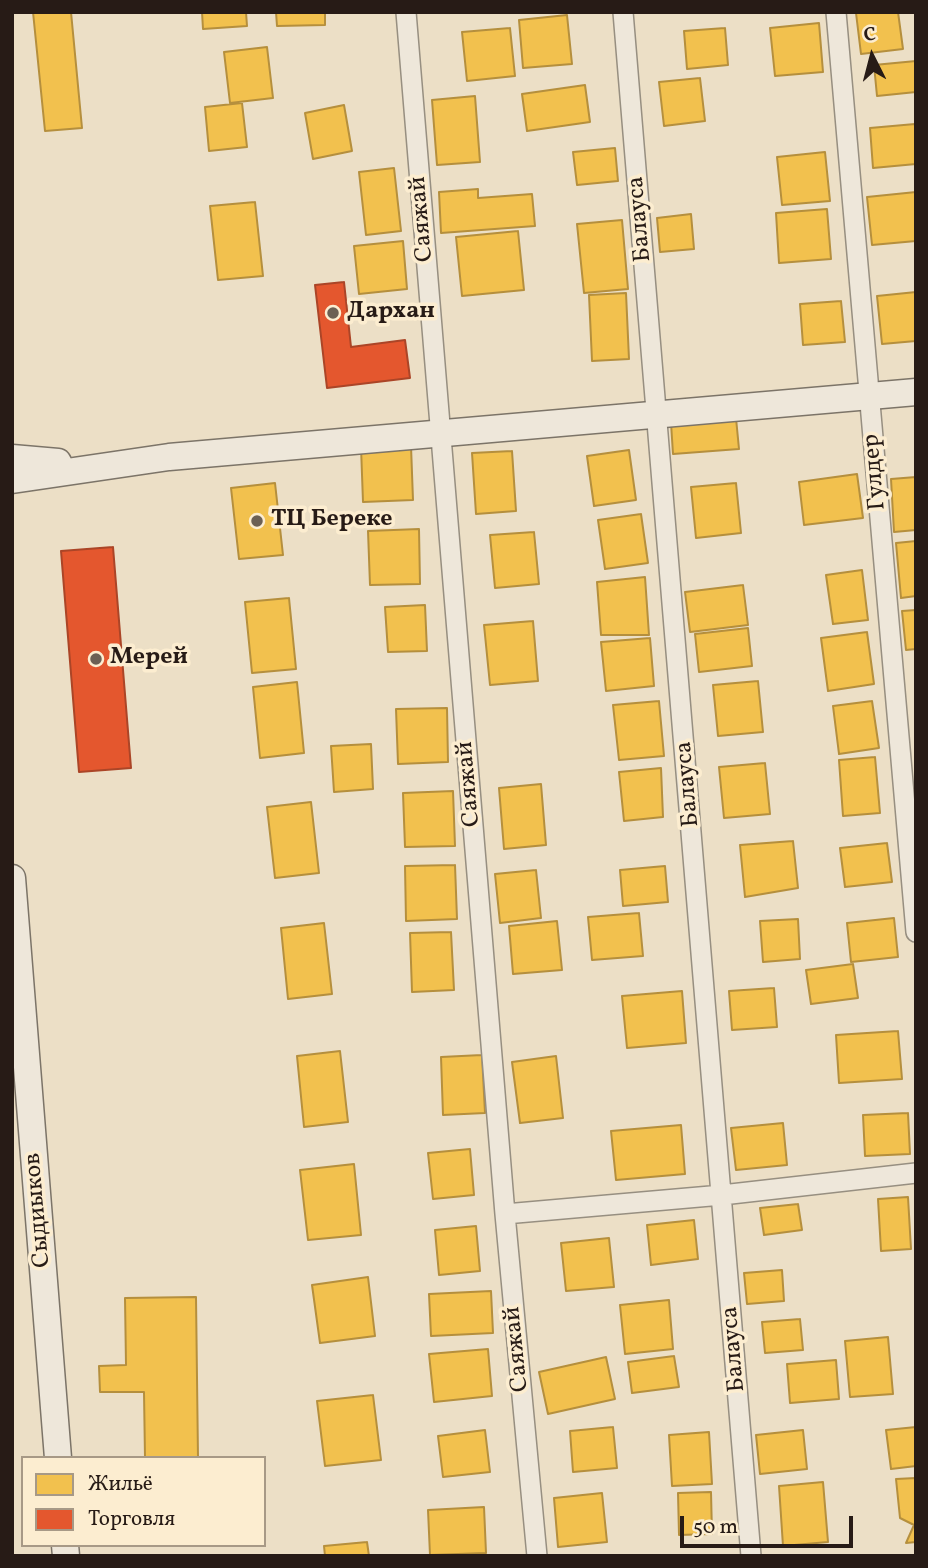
<!DOCTYPE html>
<meta charset="utf-8">
<style>
body{margin:0}
#map{position:relative;width:928px;height:1568px;overflow:hidden;background:#ecdfc6;font-family:Vollkorn,serif}
canvas{display:block}
.frame{position:absolute;inset:0;border:14px solid #271b16;pointer-events:none}
.legend{position:absolute;left:21px;top:1456px;width:245px;height:91px;box-sizing:border-box;background:#fcedd0;border:2px solid #a79986;margin:0;padding:9px 12px;list-style:none;font-size:21px;color:#271b16}
.legend li{display:flex;align-items:center;gap:14px;height:35px}
.legend b{width:35px;border:2px solid #a79986}
.north{position:absolute;left:837px;top:21px;width:70px;height:70px;-webkit-text-stroke:5px #fcedd0;paint-order:stroke;rotate:354deg;font-size:19px;font-weight:700;line-height:28px;text-align:center;color:#271b16}
.north::after{content:'';display:block;margin:auto;width:24px;height:32px;background:#271b16;clip-path:polygon(50% 0,100% 100%,50% 72%,0 100%)}
.scale{position:absolute;left:680px;top:1516px;width:173px;height:32px;box-sizing:border-box;border:4px solid #271b16;border-top:0;padding-left:9px;font-size:21px;line-height:24px;white-space:nowrap;color:#271b16;-webkit-text-stroke:5px #fcedd0;paint-order:stroke}
</style>
<div id="map">
<canvas width="928" height="1568"></canvas>
<div class="frame"></div>
<ul class="legend">
<li><b style="height:19px;background:#f2c14e"></b>Жильё</li>
<li><b style="height:19px;background:#e4572e"></b>Торговля</li>
</ul>
<div class="north">С</div>
<div class="scale">50 m</div>
</div>
<script>
const context = document.querySelector('canvas').getContext('2d');
context.lineJoin = 'round';
function paint(path, color) {
  context.fillStyle = color;
  context.fill(path, 'evenodd');
}
function toPath(rows) {
  const path = new Path2D();
  for (const r of rows) {
    path.moveTo(r[0], r[1]);
    for (let i = 2; i < r.length; i += 2) path.lineTo(r[i], r[i + 1]);
  }
  return path;
}
function strokePath(path, color, width, dash) {
  context.strokeStyle = color;
  context.lineWidth = width;
  context.lineCap = dash ? 'butt' : 'round';
  context.setLineDash(dash || []);
  context.stroke(path);
}
function drawText(font, color, halo, rows, align = 'center') {
  context.font = font + ' Vollkorn,serif';
  context.lineWidth = 7;
  context.setLineDash([]);
  context.textBaseline = 'middle';
  context.strokeStyle = halo;
  context.fillStyle = color;
  for (const [text, x, y, turn = 0] of rows) {
    context.save();
    context.translate(x, y);
    context.rotate((+turn || 0) * Math.PI / 180);
    context.textAlign = isNaN(turn) ? turn : align;
    if (halo) context.strokeText(text, 0, 0);
    context.fillText(text, 0, 0);
    context.restore();
  }
}
const homes = toPath([
 [33,12,71,12,82,128,45,131,33,12],
 [202,12,246,12,247,26,203,29,202,12],
 [276,12,325,12,325,25,277,26,276,12],
 [898,12,903,49,861,54,856,13,898,12],
 [567,15,572,64,523,68,519,20,567,15],
 [819,23,823,72,775,76,770,28,819,23],
 [510,28,515,76,467,81,462,32,510,28],
 [725,28,728,65,687,69,684,31,725,28],
 [267,47,273,98,230,103,224,52,267,47],
 [916,61,916,92,877,96,874,65,916,61],
 [700,78,705,121,664,126,659,82,700,78],
 [585,85,590,122,527,131,522,94,585,85],
 [475,96,480,162,437,165,432,100,475,96],
 [242,103,247,147,209,151,205,107,242,103],
 [344,105,352,151,313,159,305,113,344,105],
 [915,124,916,164,873,168,870,128,915,124],
 [615,148,618,181,577,185,573,152,615,148],
 [825,152,830,201,782,205,777,157,825,152],
 [394,168,401,231,366,235,359,172,394,168],
 [478,189,478,198,532,194,535,226,441,233,439,192,478,189],
 [916,192,916,241,872,245,867,197,916,192],
 [255,202,263,276,218,280,210,206,255,202],
 [827,209,831,259,779,263,776,213,827,209],
 [691,214,694,249,660,252,657,218,691,214],
 [622,220,628,289,584,293,577,224,622,220],
 [518,231,524,290,462,296,456,237,518,231],
 [403,241,407,289,359,294,354,246,403,241],
 [916,292,916,341,882,344,877,296,916,292],
 [626,293,629,359,592,361,589,295,626,293],
 [841,301,845,342,803,345,800,304,841,301],
 [736,418,739,449,673,454,671,423,736,418],
 [411,446,413,500,363,502,361,447,411,446],
 [629,450,636,500,594,506,587,456,629,450],
 [512,451,516,511,476,514,472,453,512,451],
 [857,474,863,518,804,525,799,482,857,474],
 [916,477,916,530,894,532,891,479,916,477],
 [275,483,283,555,239,559,231,488,275,483],
 [736,483,741,533,696,538,691,487,736,483],
 [641,514,648,563,605,569,598,520,641,514],
 [419,529,420,584,370,585,368,531,419,529],
 [534,532,539,584,495,588,490,535,534,532],
 [916,541,916,596,901,598,896,543,916,541],
 [862,570,868,620,833,624,826,575,862,570],
 [645,577,649,635,601,635,597,582,645,577],
 [743,585,748,625,690,632,685,592,743,585],
 [289,598,296,669,252,673,245,602,289,598],
 [425,605,427,651,388,652,385,607,425,605],
 [916,610,916,649,906,650,902,611,916,610],
 [533,621,538,681,490,685,484,625,533,621],
 [748,628,752,666,699,672,695,634,748,628],
 [867,632,874,684,828,691,821,638,867,632],
 [650,638,654,686,606,691,601,642,650,638],
 [758,681,763,732,718,736,713,685,758,681],
 [297,682,304,753,260,758,253,687,297,682],
 [659,701,664,756,619,760,613,705,659,701],
 [872,701,879,748,839,754,833,706,872,701],
 [447,708,448,762,398,764,396,709,447,708],
 [371,744,373,789,334,792,331,746,371,744],
 [875,757,880,813,843,816,839,760,875,757],
 [765,763,770,814,724,818,719,767,765,763],
 [661,768,663,817,624,821,619,772,661,768],
 [541,784,546,845,504,849,499,788,541,784],
 [453,791,455,846,405,847,403,793,453,791],
 [311,802,319,873,275,878,267,807,311,802],
 [793,841,798,888,745,897,740,845,793,841],
 [887,843,892,882,845,887,840,848,887,843],
 [455,865,457,919,406,921,405,866,455,865],
 [665,866,668,902,623,906,620,870,665,866],
 [536,870,541,918,500,923,495,874,536,870],
 [639,913,643,956,592,960,588,917,639,913],
 [894,918,898,957,851,962,847,923,894,918],
 [798,919,800,959,763,962,760,921,798,919],
 [557,921,562,970,513,974,509,926,557,921],
 [324,923,332,994,288,999,281,928,324,923],
 [451,932,454,990,412,992,410,933,451,932],
 [853,964,858,998,811,1004,806,970,853,964],
 [774,988,777,1027,732,1030,729,991,774,988],
 [682,991,686,1043,627,1048,622,996,682,991],
 [898,1031,902,1079,839,1083,836,1035,898,1031],
 [340,1051,348,1122,304,1127,297,1056,340,1051],
 [482,1055,485,1113,443,1115,441,1057,482,1055],
 [556,1056,563,1118,520,1123,512,1062,556,1056],
 [908,1113,910,1154,865,1156,863,1115,908,1113],
 [783,1123,787,1165,736,1170,731,1128,783,1123],
 [681,1125,685,1174,616,1180,611,1131,681,1125],
 [470,1149,474,1195,433,1199,428,1153,470,1149],
 [354,1164,361,1235,308,1240,300,1170,354,1164],
 [908,1197,911,1249,881,1251,878,1199,908,1197],
 [798,1204,802,1230,764,1235,760,1208,798,1204],
 [694,1220,698,1259,651,1265,647,1225,694,1220],
 [476,1226,480,1271,439,1275,435,1230,476,1226],
 [609,1238,614,1287,566,1291,561,1243,609,1238],
 [782,1270,784,1301,747,1304,744,1273,782,1270],
 [368,1277,375,1336,320,1343,312,1285,368,1277],
 [491,1291,493,1333,431,1336,429,1294,491,1291],
 [196,1297,198,1458,145,1458,144,1392,100,1392,99,1366,126,1365,125,1298,196,1297],
 [669,1300,673,1349,625,1354,620,1305,669,1300],
 [800,1319,803,1350,765,1353,762,1322,800,1319],
 [888,1337,893,1394,850,1397,845,1341,888,1337],
 [488,1349,492,1396,434,1402,429,1354,488,1349],
 [674,1356,679,1387,632,1393,628,1362,674,1356],
 [606,1357,615,1399,548,1414,539,1372,606,1357],
 [836,1360,839,1399,790,1403,787,1364,836,1360],
 [373,1395,381,1460,325,1466,317,1401,373,1395],
 [613,1427,617,1468,573,1472,570,1431,613,1427],
 [916,1427,916,1466,891,1469,886,1430,916,1427],
 [485,1430,490,1472,443,1477,438,1436,485,1430],
 [803,1430,807,1469,760,1474,756,1435,803,1430],
 [709,1432,712,1484,672,1486,669,1435,709,1432],
 [916,1478,916,1542,906,1543,914,1525,900,1518,896,1479,916,1478],
 [823,1482,828,1542,783,1546,779,1486,823,1482],
 [711,1492,712,1534,679,1535,678,1493,711,1492],
 [602,1493,607,1542,558,1547,554,1498,602,1493],
 [484,1507,486,1553,430,1555,428,1510,484,1507],
 [367,1542,369,1556,325,1556,324,1546,367,1542]
]);
const shops = toPath([
 [344,282,351,347,405,340,410,378,327,388,315,285,344,282],
 [113,547,131,768,79,772,61,551,113,547]
]);
const street = toPath([
 [406,12,505,1214,537,1556],
 [623,12,751,1556],
 [836,12,916,932],
 [505,1214,722,1195,916,1173]
]);
const secondary = toPath([
 [12,458,58,462],
 [12,480,169,457,916,392],
 [12,878,58,1458],
 [65,1545,66,1556]
]);
const markers = [
 [333,313,7,"#6c6054"],
 [257,521,7,"#6c6054"],
 [96,659,7,"#6c6054"]
];
const streetNames = [
 ["Саяжай",423,219,-95],
 ["Балауса",641,219,-95],
 ["Гулдер",876,472,-95],
 ["Саяжай",470,784,-95],
 ["Балауса",689,784,-95],
 ["Сыдиыков",39,1210,-95],
 ["Саяжай",518,1349,-96],
 ["Балауса",735,1349,-95]
];
const poiNames = [
 ["Дархан",347,313],
 ["ТЦ Береке",271,521],
 ["Мерей",110,659]
];
paint(homes, '#f2c14e');
strokePath(homes, '#b58f3d', 2);
paint(shops, '#e4572e');
strokePath(shops, '#ab4527', 2);
strokePath(street, '#978f81', 22);
strokePath(secondary, '#7c7468', 29);
strokePath(street, '#eee7da', 19);
strokePath(secondary, '#eee7da', 26);
for (const [x, y, r, color] of markers) {
  const dot = new Path2D();
  dot.arc(x, y, r, 0, 2 * Math.PI);
  context.fillStyle = color;
  context.fill(dot);
  strokePath(dot, '#fcedd0', 2.5);
}
drawText('24px', '#271b16', '#fcedd0', streetNames);
drawText('bold 24px', '#271b16', '#fcedd0', poiNames, 'left');
</script>
